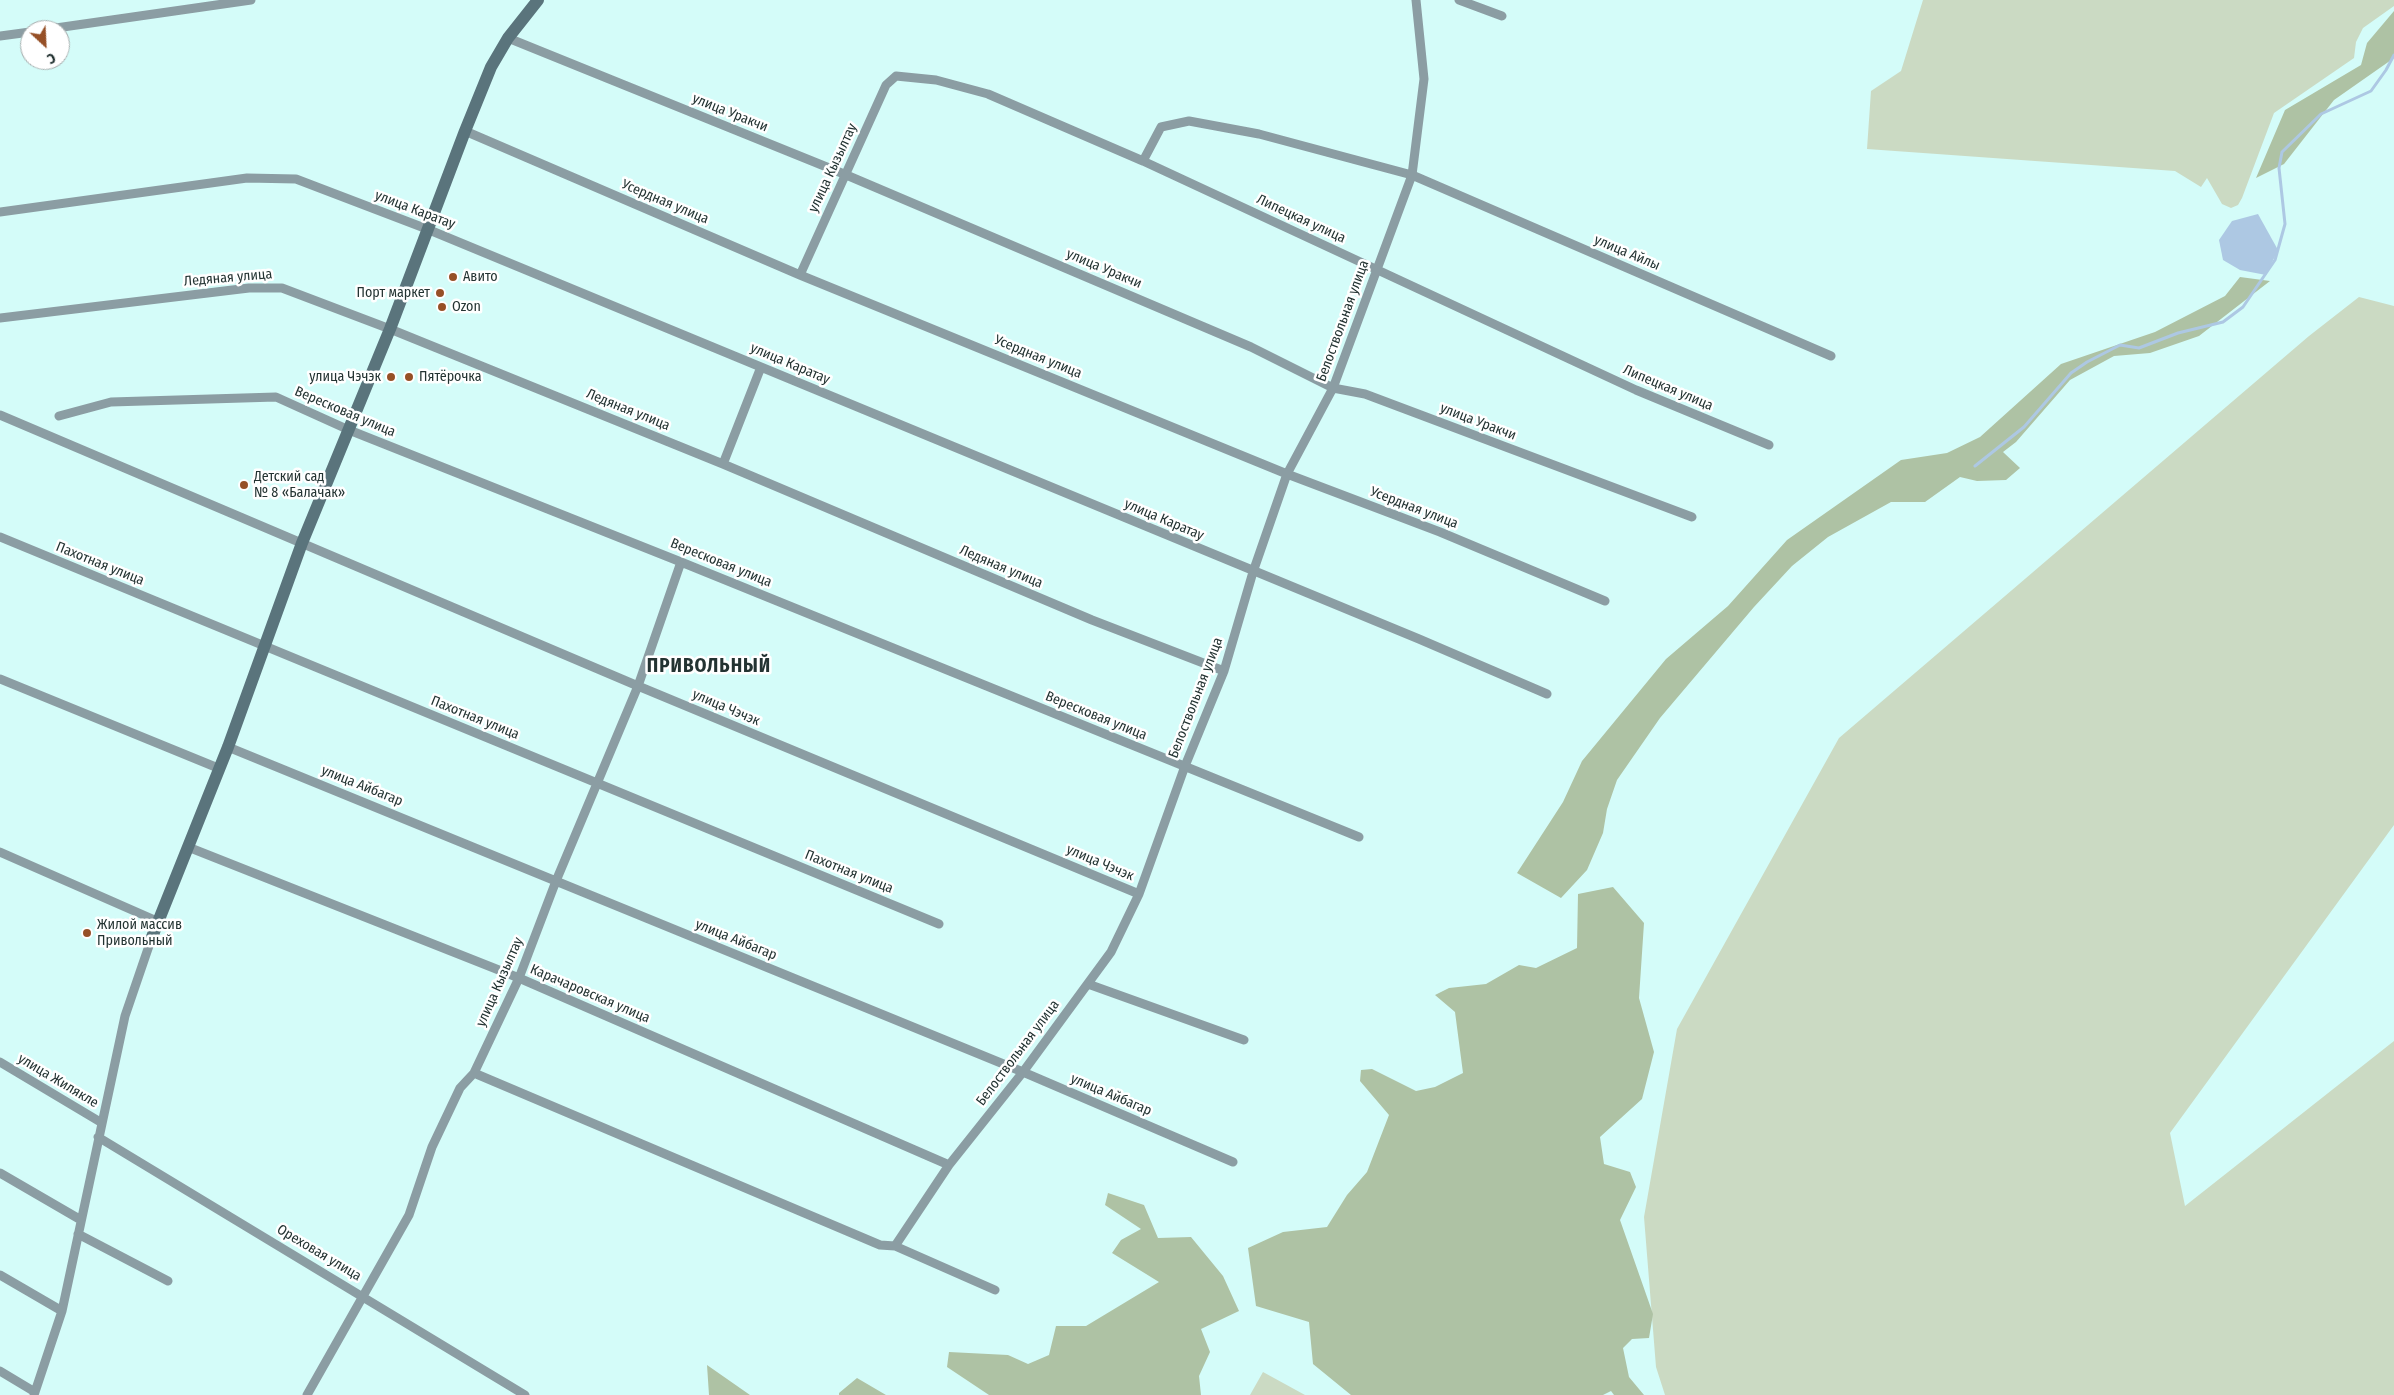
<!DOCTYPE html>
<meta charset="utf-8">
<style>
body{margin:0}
#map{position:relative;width:2394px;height:1395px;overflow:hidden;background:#d4fcf9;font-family:"Fira Sans Condensed",sans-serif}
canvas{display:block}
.north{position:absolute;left:20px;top:20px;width:50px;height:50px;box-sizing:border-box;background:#fff;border:1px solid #a7adad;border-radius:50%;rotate:155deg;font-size:14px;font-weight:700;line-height:20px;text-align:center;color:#233332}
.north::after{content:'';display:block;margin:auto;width:18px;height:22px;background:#965027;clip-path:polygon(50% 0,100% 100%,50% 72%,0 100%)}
</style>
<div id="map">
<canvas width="2394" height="1395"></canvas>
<div class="north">С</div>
</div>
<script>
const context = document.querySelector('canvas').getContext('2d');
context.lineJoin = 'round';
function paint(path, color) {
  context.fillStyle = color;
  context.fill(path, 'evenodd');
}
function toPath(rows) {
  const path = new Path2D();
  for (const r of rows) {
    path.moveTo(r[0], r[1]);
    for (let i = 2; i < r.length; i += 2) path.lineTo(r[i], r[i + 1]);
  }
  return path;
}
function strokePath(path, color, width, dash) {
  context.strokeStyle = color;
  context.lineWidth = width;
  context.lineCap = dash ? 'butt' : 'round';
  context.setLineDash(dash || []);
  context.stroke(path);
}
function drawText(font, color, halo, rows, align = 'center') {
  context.font = font + ' "Fira Sans Condensed",sans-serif';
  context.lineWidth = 5;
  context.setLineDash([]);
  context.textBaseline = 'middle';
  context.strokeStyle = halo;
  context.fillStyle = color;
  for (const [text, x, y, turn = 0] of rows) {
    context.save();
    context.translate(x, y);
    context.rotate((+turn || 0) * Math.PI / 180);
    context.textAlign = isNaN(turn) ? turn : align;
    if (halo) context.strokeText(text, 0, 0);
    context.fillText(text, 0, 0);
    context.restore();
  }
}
const green = toPath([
 [1923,0,2394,0,2394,6,2363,28,2356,42,2354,58,2274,113,2242,198,2238,205,2231,208,2222,204,2207,178,2201,187,2175,171,1867,149,1871,91,1901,71],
 [2359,297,2394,306,2394,825,2170,1133,2185,1206,2394,1041,2394,1395,1665,1395,1656,1367,1644,1217,1677,1029,1839,738,2309,336],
 [1263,1372,1305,1395,1250,1395]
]);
const forest = toPath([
 [2394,11,2394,58,2334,100,2284,164,2256,178,2285,110,2361,65,2367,43],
 [2240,277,2270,281,2199,336,2150,353,2114,356,2070,380,2016,442,2003,452,2020,468,2006,480,1977,481,1960,477,1925,502,1891,502,1828,537,1792,566,1754,607,1660,718,1617,780,1607,809,1603,833,1587,870,1561,898,1517,873,1563,802,1582,761,1666,659,1728,606,1787,540,1901,460,1947,453,1980,437,2061,364,2155,332,2225,296],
 [1613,887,1644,923,1639,998,1654,1052,1642,1099,1600,1137,1604,1164,1630,1172,1636,1187,1620,1220,1653,1314,1649,1338,1632,1339,1623,1348,1629,1377,1644,1395,1614,1395,1611,1391,1603,1395,1351,1395,1313,1364,1309,1322,1256,1306,1248,1248,1283,1232,1327,1227,1347,1195,1367,1172,1389,1115,1360,1081,1361,1070,1372,1069,1416,1091,1435,1087,1463,1073,1455,1012,1435,995,1449,988,1486,984,1519,965,1536,968,1577,948,1578,894],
 [1108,1193,1144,1205,1158,1238,1191,1237,1223,1276,1239,1311,1201,1329,1210,1352,1199,1376,1201,1395,989,1395,947,1367,949,1352,1008,1355,1028,1364,1049,1355,1056,1326,1086,1326,1159,1282,1112,1253,1121,1240,1141,1229,1105,1205],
 [707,1365,750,1395,709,1395],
 [857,1378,886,1395,839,1395,839,1393]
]);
const water = toPath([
 [2258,214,2278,250,2266,275,2240,270,2223,260,2219,240,2232,221]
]);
const stream = toPath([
 [1975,466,2024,427,2071,373,2087,362,2120,345,2139,348,2178,333,2223,322,2243,307,2275,260,2285,224,2279,168,2282,152,2321,114,2371,91,2386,70,2394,55]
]);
const street = toPath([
 [1459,0,1502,16],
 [42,30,251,0],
 [0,36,30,32],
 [508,38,844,174,1251,347,1333,388,1365,394,1692,517],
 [465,131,800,275,1287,474,1440,532,1605,601],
 [1143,161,1161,127,1189,121,1259,134,1412,175,1831,356],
 [0,212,247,178,296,179,427,229,1419,639,1547,694],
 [800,275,886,85,896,76,936,80,988,94,1143,161,1636,390,1769,445],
 [0,318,249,288,282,288,390,329,723,464,1092,620,1224,671],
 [0,415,638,686,1139,894],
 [59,416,111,402,276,397,349,430,681,562,1359,837],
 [723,464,761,367],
 [0,537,939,924],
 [0,679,218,768],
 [228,747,1023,1072,1233,1162],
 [188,847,519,978,949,1165],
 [0,852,157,921],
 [1088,984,1244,1040],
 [0,1062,102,1123],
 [474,1073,880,1245,895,1246,995,1290],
 [98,1137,525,1395],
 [0,1173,81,1220],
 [78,1234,168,1281],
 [895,1246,949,1165,1023,1072,1111,952,1139,894,1185,766,1224,671,1253,572,1287,474,1333,388,1412,175,1424,79,1416,0],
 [0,1275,62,1311],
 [0,1371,35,1392],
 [34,1395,62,1311,125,1016,152,937],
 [307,1395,409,1215,432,1147,460,1088,474,1073,519,978,556,881,638,686,681,562]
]);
const secondary = toPath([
 [152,937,228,747,302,543,390,329,465,131,491,67,508,38,538,0]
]);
const markers = [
 [453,277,5,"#965027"],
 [440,293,5,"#965027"],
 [442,307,5,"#965027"],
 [391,377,5,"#965027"],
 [409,377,5,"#965027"],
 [244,485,5,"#965027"],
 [87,933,5,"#965027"]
];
const streetNames = [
 ["улица Уракчи",730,113,22],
 ["улица Кызылтау",833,168,-65],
 ["Усердная улица",665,202,23],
 ["улица Каратау",415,210,21],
 ["Липецкая улица",1301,219,25],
 ["улица Айлы",1627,253,23],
 ["улица Уракчи",1104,269,23],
 ["Ледяная улица",228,278,-5],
 ["Белоствольная улица",1343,321,-70],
 ["Усердная улица",1038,357,22],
 ["улица Каратау",790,364,23],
 ["Липецкая улица",1668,388,23],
 ["Ледяная улица",628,410,22],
 ["Вересковая улица",345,412,23],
 ["улица Уракчи",1478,422,21],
 ["Усердная улица",1414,508,21],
 ["улица Каратау",1164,520,23],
 ["Вересковая улица",721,563,22],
 ["Пахотная улица",100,564,22],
 ["Ледяная улица",1001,567,23],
 ["Белоствольная улица",1196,698,-69],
 ["улица Чэчэк",726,708,23],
 ["Вересковая улица",1096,716,22],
 ["Пахотная улица",475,718,22],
 ["улица Айбагар",362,786,22],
 ["улица Чэчэк",1100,863,23],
 ["Пахотная улица",849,872,22],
 ["улица Айбагар",736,940,22],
 ["улица Кызылтау",500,982,-66],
 ["Карачаровская улица",590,994,23],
 ["Белоствольная улица",1018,1053,-53],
 ["улица Жилякле",58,1081,31],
 ["улица Айбагар",1111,1095,23],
 ["Ореховая улица",319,1253,31]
];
const poiNames = [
 ["Авито",463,277],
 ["Порт маркет",430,293,"right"],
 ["Ozon",452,307],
 ["улица Чэчэк",381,377,"right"],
 ["Пятёрочка",419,377],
 ["Детский сад",254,477],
 ["№ 8 «Балачак»",254,493],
 ["Жилой массив",97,925],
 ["Привольный",97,941]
];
const districtNames = [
 ["ПРИВОЛЬНЫЙ",709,667]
];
paint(green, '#cbdac3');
paint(forest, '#aec2a4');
paint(water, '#adc8e3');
strokePath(stream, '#adc8e3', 3);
strokePath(street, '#8b9da3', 9);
strokePath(secondary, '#5a747c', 12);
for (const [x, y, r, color] of markers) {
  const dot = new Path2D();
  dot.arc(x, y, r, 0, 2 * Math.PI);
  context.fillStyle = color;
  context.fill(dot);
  strokePath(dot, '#fff', 2);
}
drawText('14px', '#233332', '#fff', streetNames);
drawText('14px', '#233332', '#fff', poiNames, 'left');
context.letterSpacing = '1px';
drawText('bold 19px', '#233332', '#fff', districtNames);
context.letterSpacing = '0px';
</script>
